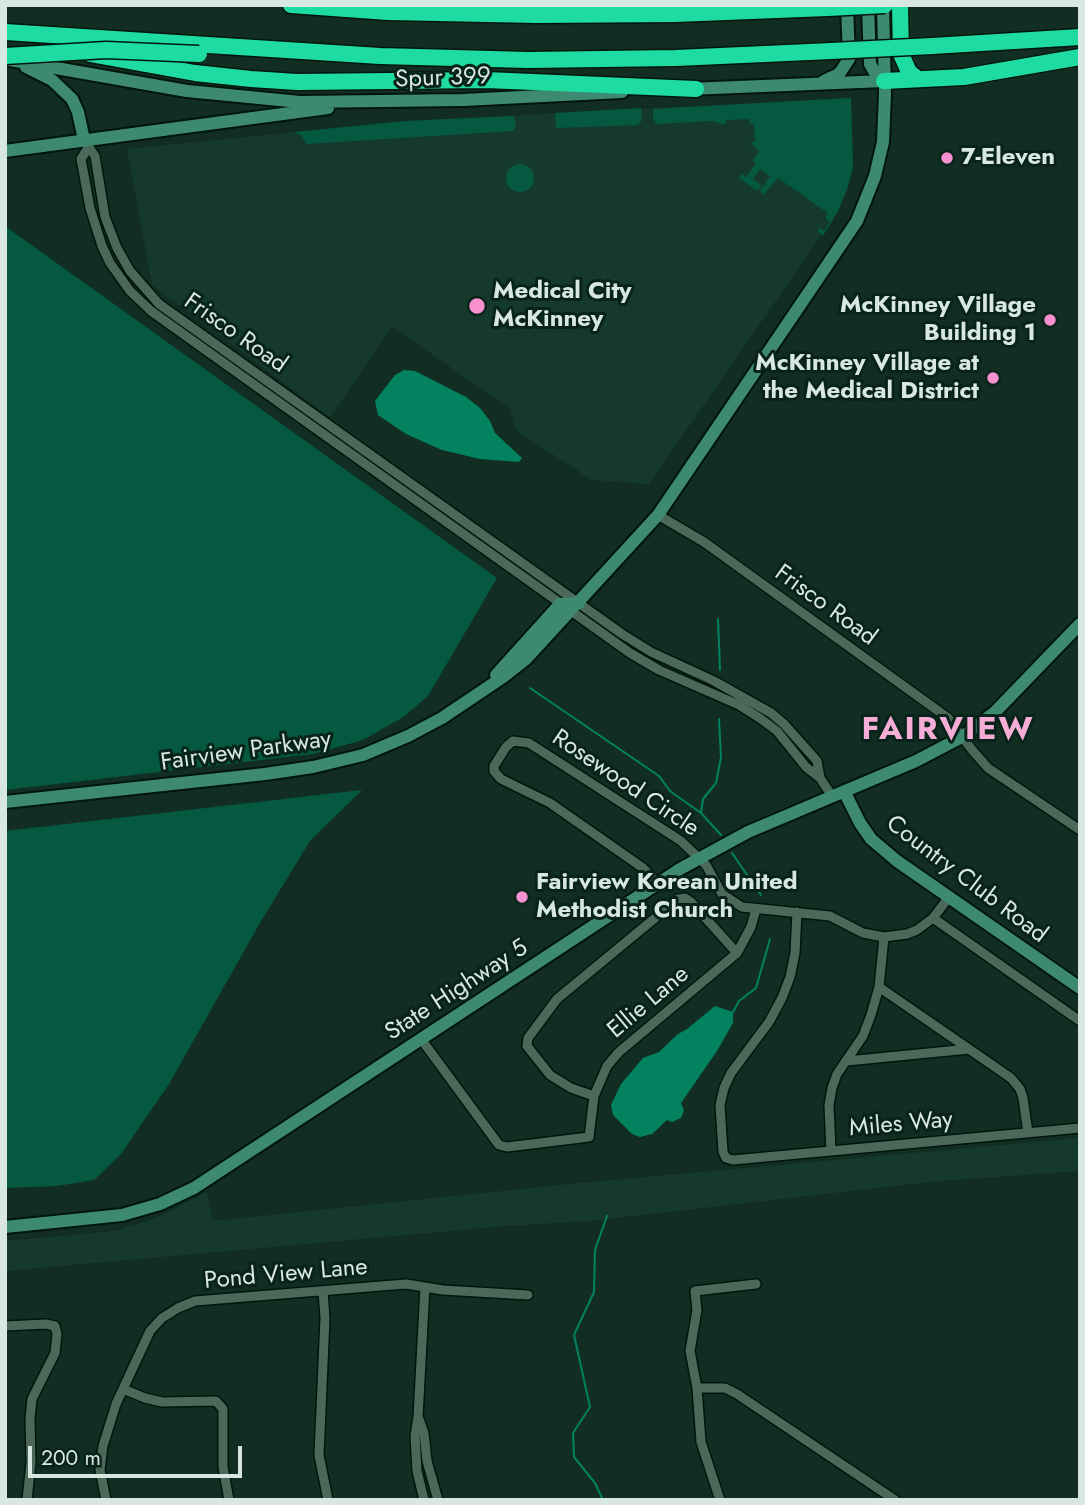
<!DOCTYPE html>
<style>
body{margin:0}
#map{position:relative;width:1085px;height:1505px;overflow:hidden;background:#122e23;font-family:Jost,sans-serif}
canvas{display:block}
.frame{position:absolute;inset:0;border:7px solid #d8e8e0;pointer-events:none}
.scale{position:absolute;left:28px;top:1446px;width:214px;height:32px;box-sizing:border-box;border:4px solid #d8e8e0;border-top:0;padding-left:9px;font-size:21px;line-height:24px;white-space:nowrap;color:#d8e8e0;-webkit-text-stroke:5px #08241a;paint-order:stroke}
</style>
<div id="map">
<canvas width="1085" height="1505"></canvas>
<div class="frame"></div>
<div class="scale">200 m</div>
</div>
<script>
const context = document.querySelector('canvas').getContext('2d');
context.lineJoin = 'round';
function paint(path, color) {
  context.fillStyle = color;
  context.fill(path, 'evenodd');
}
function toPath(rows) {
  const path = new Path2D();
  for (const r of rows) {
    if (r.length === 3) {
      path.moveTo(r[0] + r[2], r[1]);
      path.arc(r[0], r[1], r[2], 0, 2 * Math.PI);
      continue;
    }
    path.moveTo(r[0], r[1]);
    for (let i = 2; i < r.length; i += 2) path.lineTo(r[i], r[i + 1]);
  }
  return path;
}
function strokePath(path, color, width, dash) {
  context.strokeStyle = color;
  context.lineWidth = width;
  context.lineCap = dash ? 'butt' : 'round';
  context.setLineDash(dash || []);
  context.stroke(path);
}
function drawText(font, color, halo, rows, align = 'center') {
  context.font = font + ' Jost,sans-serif';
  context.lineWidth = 6;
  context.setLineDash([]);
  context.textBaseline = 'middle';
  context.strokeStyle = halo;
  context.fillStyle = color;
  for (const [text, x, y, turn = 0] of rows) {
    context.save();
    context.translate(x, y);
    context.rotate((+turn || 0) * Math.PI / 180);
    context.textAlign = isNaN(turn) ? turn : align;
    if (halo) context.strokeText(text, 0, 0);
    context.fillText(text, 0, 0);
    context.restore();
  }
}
const built = toPath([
 [851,98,853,166,848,187,838,211,649,484,592,480,516,430,510,408,392,327,330,417,152,285,127,149,406,121],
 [1080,1138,1080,1171,939,1181,588,1221,506,1226,5,1271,5,1241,115,1231,154,1219,207,1192,213,1221,580,1183]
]);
const green = toPath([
 [851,98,853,166,848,187,838,211,823,236,817,230,820,228,824,231,830,222,825,218,828,213,778,178,763,195,760,191,770,176,760,169,753,179,762,186,757,191,739,178,742,174,746,177,756,163,753,160,759,151,750,143,755,141,754,124,749,123,749,119,726,120,725,125,713,121,657,124,653,119,653,109],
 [641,108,642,120,638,125,556,128,555,113],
 [514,116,516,127,513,131,306,144,302,136,294,132,406,121],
 [520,178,14],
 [5,226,497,578,428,696,405,716,363,740,313,754,5,790],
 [362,790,310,841,261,921,169,1084,121,1154,94,1180,57,1186,5,1188,5,831]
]);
const water = toPath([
 [404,370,415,371,466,397,480,408,490,421,495,433,522,458,519,462,480,459,442,450,406,434,378,415,375,401,395,375],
 [715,1006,733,1012,733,1023,717,1051,681,1103,684,1110,681,1118,672,1122,667,1120,652,1134,640,1137,632,1134,613,1115,611,1105,621,1084,643,1058,659,1052,678,1034,687,1029]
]);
const stream = toPath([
 [718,619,720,670],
 [530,688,659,776,670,791,701,813],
 [719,719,721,757,716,783,703,799,701,813,721,835],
 [732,853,761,895],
 [733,1012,739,1001,756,988,770,939],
 [603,1500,595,1483,574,1457,573,1433,590,1407,574,1335,594,1292,595,1250,607,1216]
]);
const street = toPath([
 [86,143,95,156,105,217,117,248,130,271,159,304,622,634,651,652,714,681,771,713,784,724,817,761,820,778],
 [88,148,81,159,90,208,102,246,110,263,130,291,151,311,630,653,659,670,739,705,761,719,777,731,806,767,820,778,832,796],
 [658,515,704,542,948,718,973,751,988,768,1080,830],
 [657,883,643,868,550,803,501,779,494,771,494,766,506,747,513,741,529,743,681,841,706,865,722,894,742,907,830,916,863,933,884,937,907,934,917,930,933,918,949,897],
 [797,912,795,953,790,977,782,998,769,1022,731,1073,724,1088,720,1105,723,1152,726,1158,733,1160,1080,1128],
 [933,918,1080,1021],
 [879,987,1011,1078,1020,1089,1023,1098,1028,1133],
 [421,1039,499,1145,507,1147,589,1137,594,1096,607,1066,619,1052,737,953,751,927,756,909],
 [847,1061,969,1049],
 [594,1096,571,1088,550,1075,527,1046,528,1038,557,999,678,899,685,898,691,902,737,953],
 [831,1151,829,1105,832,1088,837,1074,863,1036,871,1015,879,987,884,937],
 [323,1291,325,1318,319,1455,328,1500],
 [5,1326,46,1324,55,1326,57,1334,55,1353,32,1399,30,1418,31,1462,27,1500],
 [697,1388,725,1388,737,1394,895,1500],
 [123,1389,145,1398,162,1402,216,1401,223,1409,223,1467,229,1500],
 [419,1419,424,1433,427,1461,438,1500],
 [106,1500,100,1470,103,1446,116,1404,150,1331,162,1318,178,1308,195,1301,406,1284,443,1290,528,1295],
 [424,1500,417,1471,415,1436,418,1417,425,1287],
 [720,1500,701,1442,697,1388,690,1351,697,1310,695,1291,756,1284]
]);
const secondary = toPath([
 [868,5,870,64,874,71,884,81],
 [10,60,187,91,300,102,463,100,622,92],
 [26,67,52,80,72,99,78,112,84,140],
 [824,81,839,74,849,59,847,5],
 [689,89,884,81],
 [5,151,328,108],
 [496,675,560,604,579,603],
 [844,791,860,823,871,839,897,861,1080,988],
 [5,802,265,774,313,767,363,755,408,736,442,718,503,677,526,659,658,515,857,221,875,176,883,142,885,93,883,5],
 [5,1227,122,1215,160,1204,194,1188,680,869,748,832,916,761,962,737,995,712,1080,624]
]);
const highway = toPath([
 [291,5,388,12,537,15,675,14,828,8],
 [900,5,901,54,909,72,918,79],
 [5,32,380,56,528,60,676,58,831,51],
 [932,46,1080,37],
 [90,54,195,73,251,79,297,82,486,80,696,89],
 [884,81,964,77,1080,57]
]);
const highwayBridge = toPath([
 [828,8,885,5],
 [831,51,932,46],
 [5,56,106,50,199,54]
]);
const markers = [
 [947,158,7,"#f790ce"],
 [477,306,9,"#f790ce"],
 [1050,320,7,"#f790ce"],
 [993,378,7,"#f790ce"],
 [522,897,7,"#f790ce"]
];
const streetNames = [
 ["Spur 399",443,79,-2],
 ["Frisco Road",235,334,35],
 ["Frisco Road",825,606,36],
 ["Fairview Parkway",246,752,-8],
 ["Rosewood Circle",625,784,34],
 ["Country Club Road",966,880,37],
 ["State Highway 5",457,991,-33],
 ["Ellie Lane",649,1003,-40],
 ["Miles Way",901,1125,-5],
 ["Pond View Lane",286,1275,-5]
];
const poiNames = [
 ["7-Eleven",961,158],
 ["Medical City",493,292],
 ["McKinney",493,320],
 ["McKinney Village",1036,306,"right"],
 ["Building 1",1036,334,"right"],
 ["McKinney Village at",979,364,"right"],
 ["the Medical District",979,392,"right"],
 ["Fairview Korean United",536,883],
 ["Methodist Church",536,911]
];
const districtNames = [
 ["FAIRVIEW",948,731]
];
paint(built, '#153a2c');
paint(green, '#045940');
paint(water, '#02825f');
strokePath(stream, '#02825f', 2);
strokePath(street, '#00160c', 12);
strokePath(secondary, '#00160c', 16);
strokePath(highway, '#00160c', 19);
strokePath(street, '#4b685b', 9);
strokePath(secondary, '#3e8a70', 12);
strokePath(highway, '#1edba2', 16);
strokePath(highwayBridge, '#00160c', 19, []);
strokePath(highwayBridge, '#1edba2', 16);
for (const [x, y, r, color] of markers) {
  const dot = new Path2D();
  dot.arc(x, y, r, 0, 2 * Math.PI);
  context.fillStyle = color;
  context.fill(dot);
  strokePath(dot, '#08241a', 2.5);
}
drawText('24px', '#d8e8e0', '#08241a', streetNames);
drawText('bold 24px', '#d8e8e0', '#08241a', poiNames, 'left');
context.letterSpacing = '2px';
drawText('bold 32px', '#f5acd6', '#08241a', districtNames);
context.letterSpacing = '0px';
</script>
